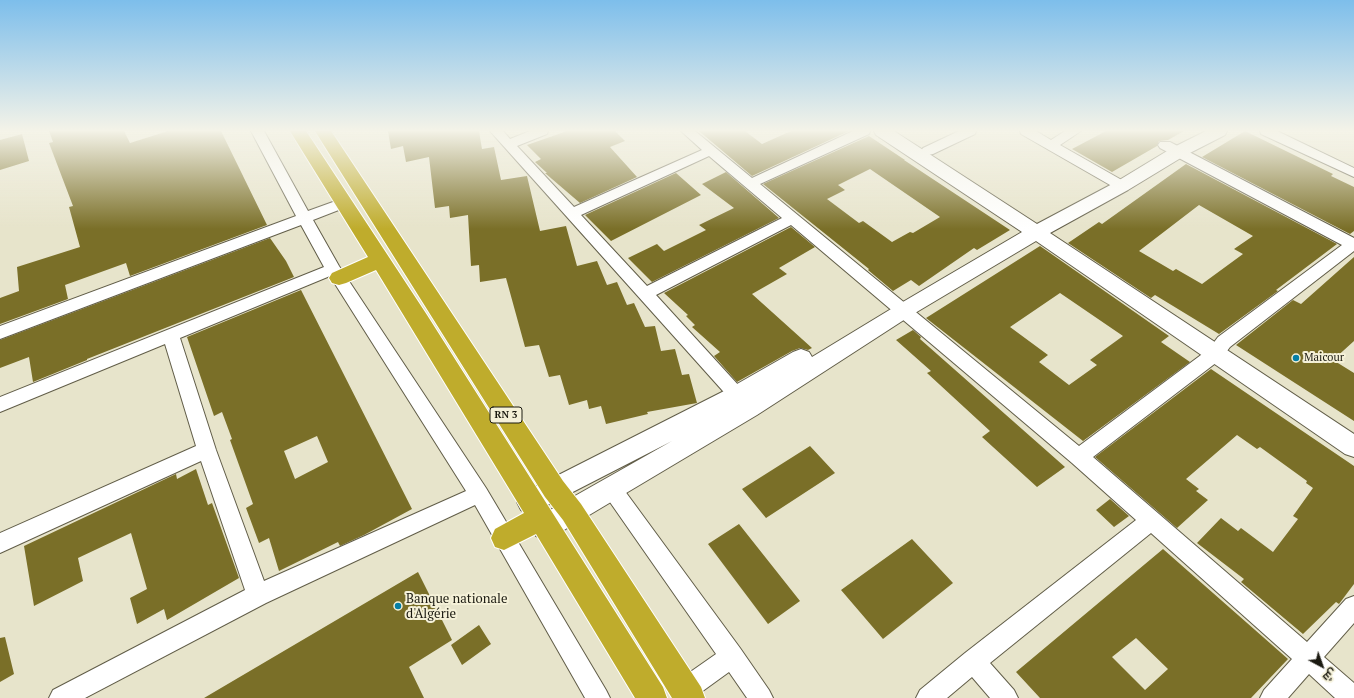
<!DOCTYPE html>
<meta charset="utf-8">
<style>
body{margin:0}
#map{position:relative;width:1354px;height:698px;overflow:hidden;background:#e7e4cb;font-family:"PT Serif",Cairo,serif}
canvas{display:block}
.north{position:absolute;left:1302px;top:646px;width:40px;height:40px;-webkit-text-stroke:3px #f5f1d8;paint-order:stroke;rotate:139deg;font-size:11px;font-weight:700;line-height:16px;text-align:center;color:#1b1a11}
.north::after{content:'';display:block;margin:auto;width:14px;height:18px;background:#1b1a11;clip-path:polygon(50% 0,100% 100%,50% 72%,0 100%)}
</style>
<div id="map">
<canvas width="1354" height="698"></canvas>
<div class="north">ش</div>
</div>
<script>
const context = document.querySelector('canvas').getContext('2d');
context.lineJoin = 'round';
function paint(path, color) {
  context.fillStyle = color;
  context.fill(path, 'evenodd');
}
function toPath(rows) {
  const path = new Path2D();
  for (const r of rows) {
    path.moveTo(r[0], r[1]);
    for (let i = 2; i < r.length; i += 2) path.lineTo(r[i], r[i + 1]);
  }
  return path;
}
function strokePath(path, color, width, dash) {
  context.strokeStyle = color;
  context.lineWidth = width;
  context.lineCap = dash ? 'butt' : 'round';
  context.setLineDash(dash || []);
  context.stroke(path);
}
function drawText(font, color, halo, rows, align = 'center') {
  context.font = font + ' "PT Serif",serif';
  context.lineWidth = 4;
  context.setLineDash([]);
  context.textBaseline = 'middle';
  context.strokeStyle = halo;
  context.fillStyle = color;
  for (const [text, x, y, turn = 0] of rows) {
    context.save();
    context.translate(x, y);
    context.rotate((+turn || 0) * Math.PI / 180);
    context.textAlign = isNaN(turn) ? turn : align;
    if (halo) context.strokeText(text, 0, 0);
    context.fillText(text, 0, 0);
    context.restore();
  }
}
const building = toPath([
 [49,131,124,131,130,143,168,131,221,131,267,225,130,276,126,263,65,285,68,299,0,324,0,298,19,291,17,267,80,247,69,207,73,206,49,143,53,142],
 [388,131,479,131,482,149,494,147,501,180,527,176,540,231,566,226,577,266,597,261,607,285,617,282,627,305,634,303,645,327,655,326,661,351,675,349,682,375,689,374,697,403,647,412,648,414,606,424,601,406,589,409,587,400,569,405,560,375,549,377,539,345,525,347,506,278,480,282,479,265,471,266,468,215,450,218,449,206,435,208,429,157,406,162,403,146,391,149],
 [567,131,615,131,625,141,610,147,637,177,580,203,545,173,547,173,535,162,541,159,527,145],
 [699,131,745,131,762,144,791,131,849,131,752,176],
 [1106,131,1184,131,1168,140,1159,141,1157,146,1112,172,1072,149],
 [1245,131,1333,174,1331,176,1354,187,1354,231,1350,234,1202,157],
 [22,134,29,161,0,170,0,140],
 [869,136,905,160,904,160,1010,230,977,250,974,248,919,286,911,280,893,291,868,270,869,269,763,184],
 [870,169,940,217,913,233,910,232,892,242,863,221,859,223,827,199,845,190,838,185],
 [1186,164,1337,244,1276,290,1278,291,1219,334,1155,295,1151,298,1068,243,1099,222,1102,224],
 [1199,205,1253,236,1234,249,1243,254,1202,284,1176,269,1173,271,1139,251],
 [726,172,779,218,652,282,628,258,657,244,664,251,706,230,699,225,734,208,702,184],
 [676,173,701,195,611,241,585,215],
 [791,227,815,247,779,268,787,274,752,294,812,348,808,350,800,348,792,351,737,382,714,356,720,352,692,327,695,325,686,316,688,315,664,293],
 [270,238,286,261,294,277,87,359,87,360,33,382,29,357,0,368,0,340],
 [1040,246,1169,336,1161,342,1190,362,1083,441,926,318],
 [1060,293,1123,336,1090,360,1097,365,1069,385,1039,362,1048,355,1010,327],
 [1354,257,1354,341,1333,360,1354,373,1354,421,1236,345,1293,300,1301,304],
 [301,290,412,509,364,535,340,546,338,542,279,571,269,538,259,543,246,508,253,504,230,440,232,439,222,412,214,416,187,337],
 [317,436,328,462,295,479,284,451],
 [913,330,921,337,920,339,1065,467,1037,487,982,437,990,431,927,373,931,371,896,340],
 [1211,369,1354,466,1354,584,1339,604,1336,602,1303,634,1241,582,1244,579,1197,543,1221,518,1238,531,1241,528,1273,552,1298,519,1293,516,1313,488,1306,483,1307,481,1260,447,1257,449,1237,435,1186,479,1199,489,1196,491,1208,500,1177,528,1095,457],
 [810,446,835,473,766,518,742,489],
 [196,469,208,505,212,503,239,578,167,620,164,609,137,624,130,598,147,589,131,533,78,558,83,581,34,606,24,546,176,474,177,479],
 [1110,499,1129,516,1114,527,1096,510],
 [739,524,800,601,768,624,708,544],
 [912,539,953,583,883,639,841,590],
 [1163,549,1288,659,1251,698,1040,698,1016,672],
 [1136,638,1168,669,1145,690,1112,657],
 [418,572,452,640,409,667,424,698,204,698],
 [479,625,491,644,462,665,451,645],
 [5,637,14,674,0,682,0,638]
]);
const street = toPath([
 [251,131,264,131,308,211,344,198,349,200,351,203,349,206,313,220,339,266,486,488,606,690,610,698,585,698,475,505,266,603,85,698,49,698,53,690,245,590,201,461,0,553,0,533,196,446,165,344,0,412,0,397,324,267,301,225,0,339,0,326,296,216,251,131],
 [330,276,466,491,264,581,216,450,180,338,330,276],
 [490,131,503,131,510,139,530,131,548,131,547,134,517,146,574,207,702,150,681,131,695,131,752,178,853,131,870,131,869,134,760,184,1079,446,1209,349,1218,337,1342,245,1160,148,1158,145,1160,142,1170,142,1354,238,1354,251,1230,347,1221,359,1093,457,1307,642,1346,599,1354,596,1354,623,1324,657,1354,683,1354,698,1335,698,1309,674,1288,698,1260,698,1264,690,1292,659,1151,533,990,663,1014,690,1018,698,990,698,972,677,947,698,916,698,920,690,965,653,1136,520,1072,463,791,225,656,295,751,399,754,404,751,409,745,411,739,409,490,131],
 [709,156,782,218,647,286,581,215,709,156],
 [959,131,976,131,975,134,933,154,928,155,923,154,921,151,923,148,959,131],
 [1020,131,1036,131,1051,140,1065,131,1081,131,1060,145,1127,183,1129,186,1127,189,1122,190,1117,189,1021,134,1020,131],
 [1260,131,1277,131,1354,168,1354,177,1261,134,1260,131],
 [612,480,619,483,740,648,769,690,773,698,747,698,729,672,693,698,676,698,672,690,676,682,716,654,605,495,602,489,605,483,612,480]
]);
const secondary = toPath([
 [874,131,894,131,1037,224,1116,182,1172,148,1206,131,1227,131,1225,135,1184,156,1128,190,1050,233,1354,434,1354,457,1345,454,1036,241,910,316,757,415,554,536,545,539,536,536,532,527,536,518,672,441,530,514,521,510,517,502,521,494,730,388,793,352,801,349,809,352,812,357,896,306,1022,232,876,135,874,131]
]);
const highway = toPath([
 [290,131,306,131,427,315,663,687,667,698,635,698,536,534,504,550,495,547,491,538,495,529,524,513,376,270,346,283,339,285,332,283,329,278,332,273,368,257,290,131],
 [315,131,331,131,563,481,581,504,701,687,705,698,672,698,563,520,545,497,315,131]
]);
const markers = [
 [1296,358,4,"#057ea5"],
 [398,606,4,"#057ea5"]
];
const shields = [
 [506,415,32]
];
const shieldNames = [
 ["RN 3",506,415]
];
const poiNames = [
 ["Maicour",1304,358]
];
const nearPoinames = [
 ["Banque nationale",406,599],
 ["d'Algérie",406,614]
];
paint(building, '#7a6f28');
strokePath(street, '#615d48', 2);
strokePath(secondary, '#615d48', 2);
strokePath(highway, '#fff', 2);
paint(street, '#fff');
paint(secondary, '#fff');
paint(highway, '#bfac2c');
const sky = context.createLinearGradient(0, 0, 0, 229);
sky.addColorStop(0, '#7dbeeb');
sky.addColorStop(0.57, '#f4f3e8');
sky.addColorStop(1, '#f4f3e800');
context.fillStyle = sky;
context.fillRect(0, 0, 1354, 229);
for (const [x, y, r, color] of markers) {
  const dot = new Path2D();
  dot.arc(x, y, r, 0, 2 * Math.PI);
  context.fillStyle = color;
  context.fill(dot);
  strokePath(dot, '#f5f1d8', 1.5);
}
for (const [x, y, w] of shields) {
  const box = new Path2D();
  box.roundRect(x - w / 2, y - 8, w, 16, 3);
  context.fillStyle = '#f5f1d8';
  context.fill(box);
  strokePath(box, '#1b1a11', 1);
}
drawText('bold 10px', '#1b1a11', null, shieldNames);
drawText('11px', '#1b1a11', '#f5f1d8', poiNames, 'left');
drawText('13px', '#1b1a11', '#f5f1d8', nearPoinames, 'left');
</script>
